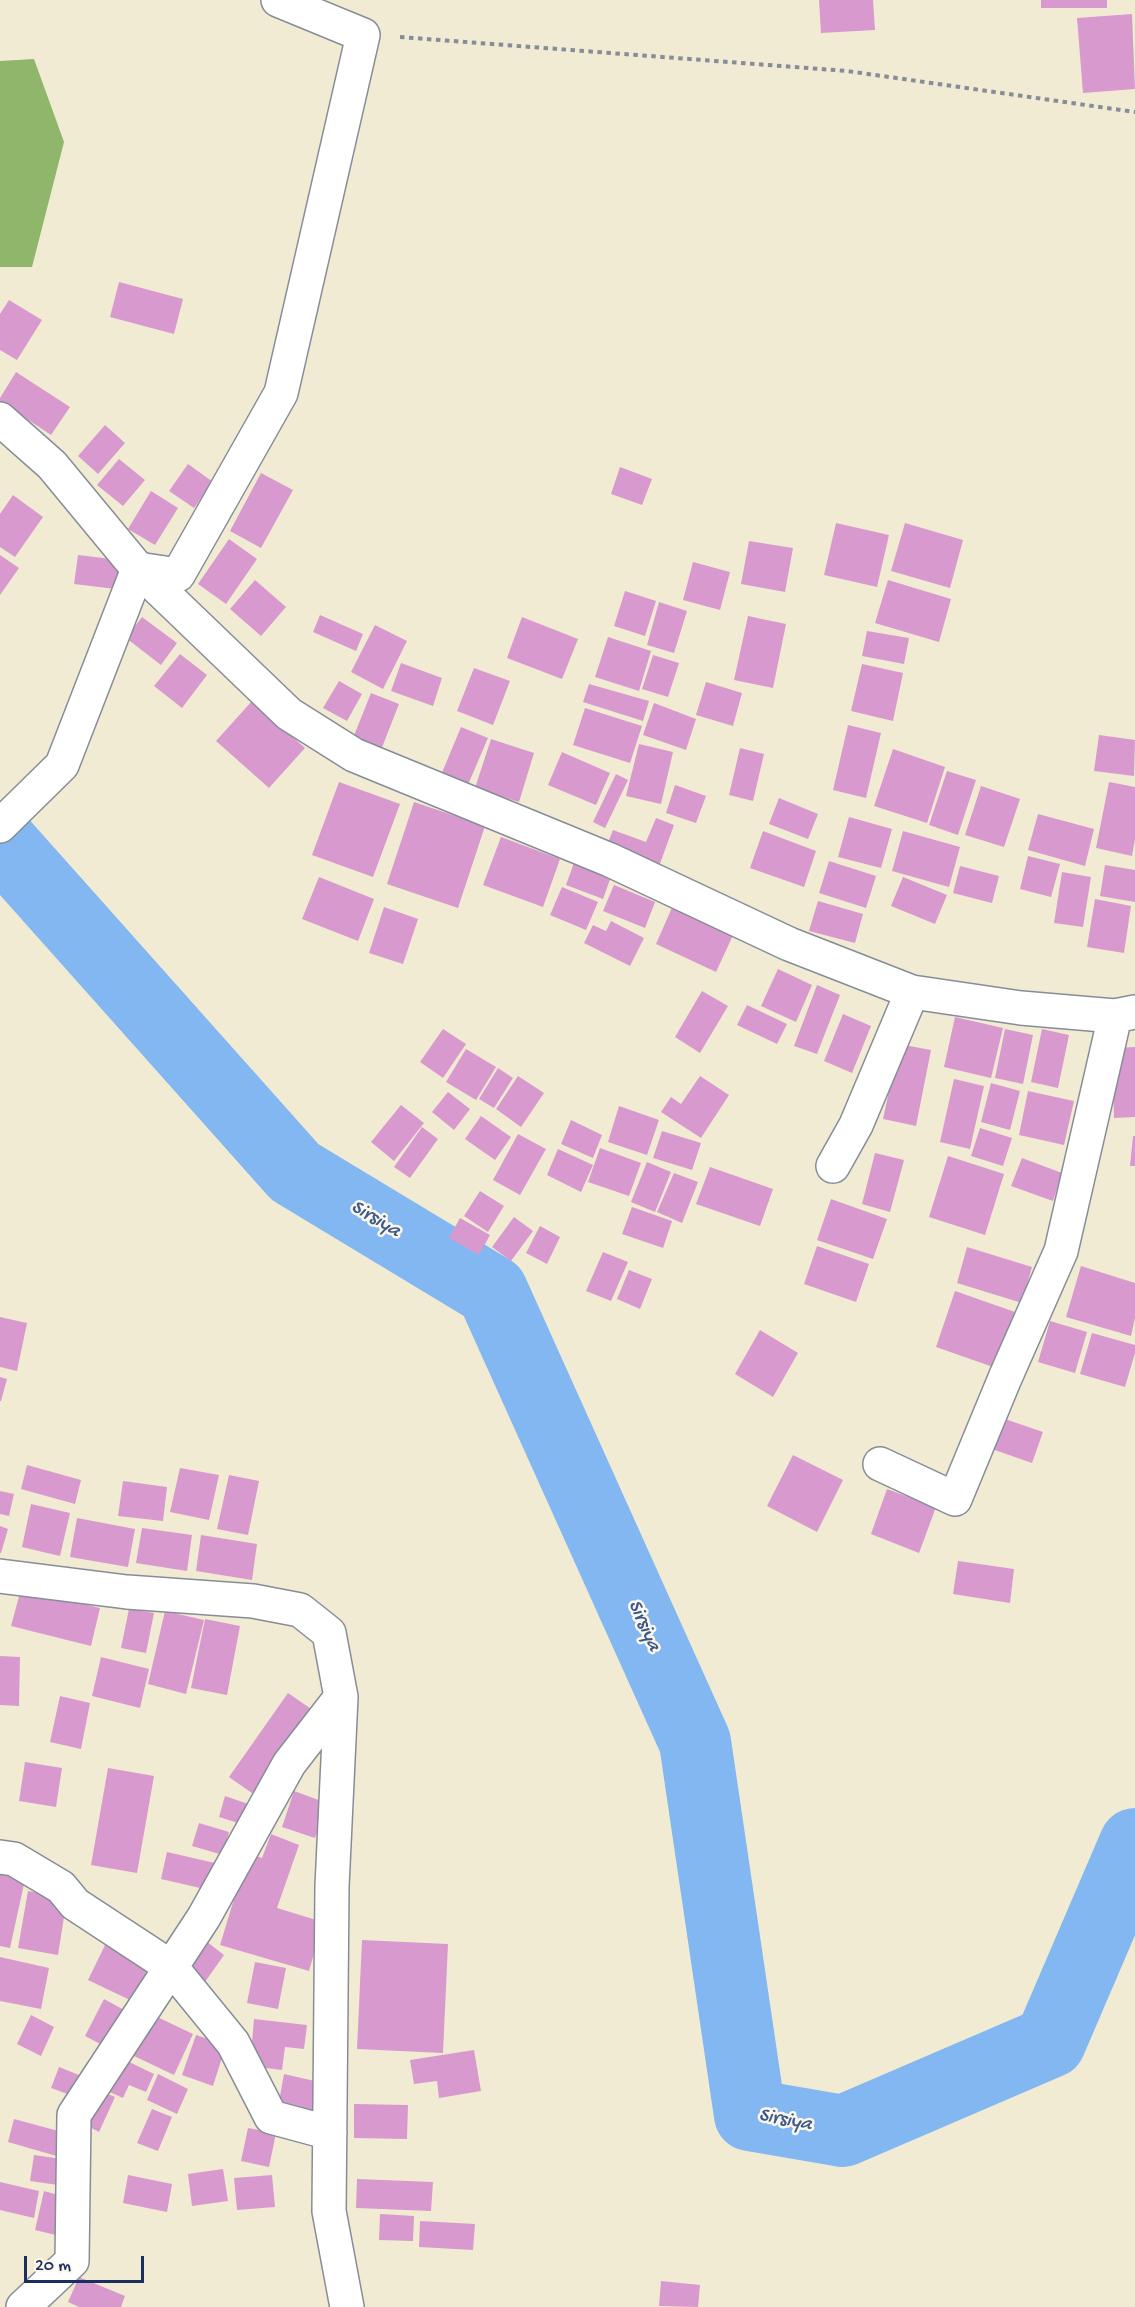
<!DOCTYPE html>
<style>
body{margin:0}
#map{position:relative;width:1135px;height:2307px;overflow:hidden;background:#f1ebd3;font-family:"Gochi Hand",sans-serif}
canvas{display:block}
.scale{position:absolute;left:24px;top:2256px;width:120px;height:27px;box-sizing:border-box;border:3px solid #1b2f5e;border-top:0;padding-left:8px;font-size:18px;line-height:21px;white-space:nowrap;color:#1b2f5e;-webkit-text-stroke:4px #fbf7ec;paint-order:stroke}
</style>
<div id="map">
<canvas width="1135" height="2307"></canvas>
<div class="scale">20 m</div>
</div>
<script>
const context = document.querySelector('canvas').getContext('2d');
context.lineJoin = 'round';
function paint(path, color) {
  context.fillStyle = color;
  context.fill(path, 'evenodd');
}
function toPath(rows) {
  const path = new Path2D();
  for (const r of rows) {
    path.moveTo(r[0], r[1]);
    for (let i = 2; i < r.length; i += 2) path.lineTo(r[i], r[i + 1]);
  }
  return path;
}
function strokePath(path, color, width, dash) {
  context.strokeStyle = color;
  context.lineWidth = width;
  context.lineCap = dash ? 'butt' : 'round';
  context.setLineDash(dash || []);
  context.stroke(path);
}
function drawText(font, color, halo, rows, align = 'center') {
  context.font = font + ' "Gochi Hand",sans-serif';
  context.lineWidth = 5;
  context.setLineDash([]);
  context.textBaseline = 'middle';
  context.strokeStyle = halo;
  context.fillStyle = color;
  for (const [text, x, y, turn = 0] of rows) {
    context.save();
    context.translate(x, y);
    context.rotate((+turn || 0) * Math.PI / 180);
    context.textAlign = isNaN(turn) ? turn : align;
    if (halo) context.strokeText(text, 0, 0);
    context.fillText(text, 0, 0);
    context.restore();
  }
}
const forest = toPath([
 [34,59,64,142,32,267,0,267,0,61]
]);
const river = toPath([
 [0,841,295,1172,492,1291,695,1742,750,2115,843,2131,1050,2042,1135,1844]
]);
const building = toPath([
 [819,0,873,0,875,30,821,33],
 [1041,0,1107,0,1107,8,1041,8],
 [1132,14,1135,89,1083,93,1077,18],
 [119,282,183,299,174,334,110,317],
 [9,300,42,320,17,360,0,350,0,314],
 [16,372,70,407,51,435,0,401,0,398],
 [105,425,125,443,98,474,78,456],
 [119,459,145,480,123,506,97,485],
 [188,464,213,482,194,508,169,491],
 [620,467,652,479,642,505,611,494],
 [261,473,293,490,261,548,230,531],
 [151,491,178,508,155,545,128,529],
 [13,495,43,517,15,557,0,547,0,514],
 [836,523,889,535,877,587,824,575],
 [905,523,963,540,950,588,891,571],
 [229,539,257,559,226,604,198,584],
 [749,541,793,548,785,592,741,584],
 [0,555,19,568,0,595],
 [78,555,120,560,116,589,74,584],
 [693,562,730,572,720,610,683,600],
 [255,580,286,607,261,636,230,609],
 [888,580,951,599,939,642,875,623],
 [625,591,656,601,645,636,614,626],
 [659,602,687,611,674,653,647,645],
 [320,615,363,634,356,651,313,632],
 [748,616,786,624,773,688,734,680],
 [142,617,177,643,161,665,126,638],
 [522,617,578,639,562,679,507,658],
 [375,625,407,641,383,689,351,672],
 [867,631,909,638,904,664,862,656],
 [608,637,651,651,639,691,595,677],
 [180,654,207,675,182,708,154,686],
 [653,655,679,663,668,697,642,689],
 [401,663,442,678,433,706,391,691],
 [862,664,903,673,893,721,851,711],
 [474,668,510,681,493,725,457,711],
 [339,681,362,694,347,721,323,708],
 [706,682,742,693,733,726,696,715],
 [589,684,649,701,643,721,583,702],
 [371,693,399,704,381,750,353,738],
 [252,701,305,748,269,788,216,741],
 [654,703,696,719,686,750,643,735],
 [585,708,642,726,630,763,573,745],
 [848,725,881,733,866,798,833,790],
 [461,727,488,738,467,787,441,775],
 [1099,735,1135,740,1134,776,1094,771],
 [491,739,534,753,519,802,475,788],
 [639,744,673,752,661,804,626,796],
 [740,748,764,754,753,801,729,795],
 [893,749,945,767,927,823,874,806],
 [562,752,610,773,596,805,548,785],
 [947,771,976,780,958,835,929,825],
 [616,774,628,780,605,828,593,822],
 [339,782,400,804,373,877,312,855],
 [1109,782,1135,787,1135,839,1132,856,1096,848],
 [675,785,706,796,696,823,666,813],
 [981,786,1020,799,1004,847,965,835],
 [779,798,818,814,808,839,769,824],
 [414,802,485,826,458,908,387,884],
 [1038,814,1094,829,1085,866,1028,850],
 [849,817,892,829,881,868,838,857],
 [656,818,674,825,657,872,604,853,613,830,646,842],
 [763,831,816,851,804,887,750,868],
 [903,831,960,847,949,887,892,871],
 [501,837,560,859,543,907,483,885],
 [1028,856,1060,864,1051,897,1020,889],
 [575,860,612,874,603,899,566,885],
 [829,861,876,876,866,908,819,893],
 [1105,865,1135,870,1135,902,1100,896],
 [960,866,999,876,992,903,953,893],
 [1062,872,1091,877,1083,927,1054,923],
 [319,877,374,899,358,941,302,919],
 [903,877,947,895,935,924,891,906],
 [614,885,655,902,645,928,603,911],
 [562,887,598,902,586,930,550,915],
 [1095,899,1131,906,1124,953,1087,947],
 [818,901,863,914,855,943,809,931],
 [674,903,735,931,716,972,656,944],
 [384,907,418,919,403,964,369,953],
 [611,921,644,938,630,966,584,943,593,925,606,931],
 [778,969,812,985,796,1022,761,1006],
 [817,985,840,995,817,1054,794,1046],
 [702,991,728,1006,700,1053,675,1037],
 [747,1005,787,1024,777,1044,737,1025],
 [843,1014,871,1026,852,1073,824,1061],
 [955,1017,1003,1028,991,1078,944,1067],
 [443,1029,466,1044,443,1078,420,1062],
 [1005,1029,1033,1035,1023,1084,995,1078],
 [1042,1029,1069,1035,1058,1088,1031,1082],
 [899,1044,931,1050,916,1126,883,1119],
 [1135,1047,1135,1117,1114,1118,1112,1048],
 [466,1049,496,1067,476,1100,446,1082],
 [498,1068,513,1078,494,1108,479,1099],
 [518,1076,544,1093,521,1127,496,1109],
 [700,1076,729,1095,701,1138,661,1112,671,1097,681,1104],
 [954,1079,984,1086,970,1149,940,1142],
 [991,1083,1020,1091,1010,1130,981,1122],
 [1028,1091,1074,1101,1064,1145,1019,1135],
 [448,1092,470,1109,454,1130,432,1112],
 [401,1105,424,1123,394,1161,371,1142],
 [619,1106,659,1120,647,1155,608,1142],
 [481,1116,511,1137,495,1160,465,1139],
 [571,1120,602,1135,593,1158,561,1144],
 [422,1127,438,1139,410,1178,394,1167],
 [980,1128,1012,1138,1003,1166,971,1156],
 [662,1131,701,1143,692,1170,653,1158],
 [518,1134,546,1149,520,1195,493,1180],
 [1133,1136,1135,1136,1135,1166,1130,1166],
 [600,1148,641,1163,629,1196,588,1182],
 [558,1149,593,1165,581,1192,547,1175],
 [875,1153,904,1160,890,1212,862,1204],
 [948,1156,1004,1174,985,1235,929,1217],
 [1022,1158,1062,1173,1053,1201,1011,1186],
 [647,1162,671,1172,655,1212,631,1202],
 [710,1167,773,1189,760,1226,696,1204],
 [674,1173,698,1182,682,1223,657,1212],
 [480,1191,504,1206,488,1232,464,1216],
 [831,1199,887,1219,873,1259,817,1240],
 [632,1207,672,1221,663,1248,622,1234],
 [514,1217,533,1231,511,1261,492,1247],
 [460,1218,490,1235,479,1255,449,1238],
 [540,1226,560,1237,547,1264,526,1253],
 [817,1246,869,1264,856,1302,804,1284],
 [967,1247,1032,1267,1022,1303,957,1283],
 [603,1252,628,1262,611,1301,586,1291],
 [1081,1266,1135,1283,1135,1318,1131,1336,1066,1317],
 [629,1270,652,1279,640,1309,617,1299],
 [955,1291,1015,1312,996,1368,936,1347],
 [0,1317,27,1323,17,1371,0,1367],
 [1050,1321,1087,1332,1075,1373,1038,1362],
 [760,1330,798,1353,773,1397,735,1374],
 [1092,1333,1135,1345,1135,1353,1125,1387,1080,1374],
 [0,1377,7,1379,1,1401,0,1401],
 [999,1417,1043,1432,1032,1463,989,1448],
 [793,1455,843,1480,817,1532,767,1506],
 [27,1465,81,1480,75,1504,21,1489],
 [180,1468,219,1475,209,1520,170,1512],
 [229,1475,259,1481,248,1535,217,1529],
 [123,1481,167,1487,163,1521,118,1516],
 [887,1489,936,1507,919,1553,871,1534],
 [0,1491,14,1494,9,1516,0,1514],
 [31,1504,70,1513,60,1556,22,1547],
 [77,1518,135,1529,128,1567,70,1557],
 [0,1526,8,1529,1,1553,0,1553],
 [142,1528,192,1535,187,1571,136,1563],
 [201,1535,257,1544,252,1580,196,1571],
 [958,1561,1014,1569,1010,1603,953,1594],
 [21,1589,100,1608,91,1646,11,1626],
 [129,1609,154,1613,146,1653,121,1648],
 [165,1611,204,1620,186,1694,148,1684],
 [205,1619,240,1626,227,1695,191,1688],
 [0,1656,20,1657,19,1706,0,1705],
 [101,1657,149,1669,140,1708,92,1696],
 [288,1693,317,1713,259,1798,229,1777],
 [60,1696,90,1703,81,1749,50,1742],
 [25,1762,62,1768,56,1807,19,1801],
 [108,1768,154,1776,137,1873,91,1865],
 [294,1791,327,1803,315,1838,282,1827],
 [225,1796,254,1806,248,1826,219,1817],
 [199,1823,229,1832,223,1855,192,1846],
 [271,1834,299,1845,277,1908,323,1922,309,1971,220,1945,248,1853,262,1858],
 [167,1852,215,1863,209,1890,161,1879],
 [0,1869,26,1875,10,1948,0,1946],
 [28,1891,67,1898,58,1955,18,1948],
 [202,1938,224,1955,205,1982,182,1965],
 [362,1940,448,1944,443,2053,357,2049],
 [107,1941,151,1962,132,2001,88,1980],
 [0,1957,49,1968,41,2009,0,2001],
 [255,1962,286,1968,278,2009,247,2003],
 [104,1999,126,2011,108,2048,85,2036],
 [151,2014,193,2034,174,2075,132,2055],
 [31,2015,54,2027,41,2056,17,2044],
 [254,2019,307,2025,304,2049,285,2047,282,2070,250,2066],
 [196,2035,226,2045,213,2086,182,2075],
 [474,2050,481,2091,439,2098,437,2081,414,2084,410,2060],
 [119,2057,154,2074,146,2092,129,2085,123,2098,103,2089],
 [59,2067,89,2079,81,2099,51,2088],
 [158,2074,188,2089,177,2114,147,2100],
 [284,2074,319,2082,312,2115,278,2107],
 [97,2089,115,2097,99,2132,80,2122],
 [354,2104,408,2105,407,2139,354,2138],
 [152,2109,172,2117,158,2151,137,2143],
 [14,2119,66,2133,60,2157,8,2142],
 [248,2128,276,2133,269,2167,241,2161],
 [34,2155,69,2160,65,2186,30,2181],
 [223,2169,228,2201,192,2206,188,2174],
 [128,2175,172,2184,167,2212,123,2203],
 [272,2175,275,2207,237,2210,234,2178],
 [357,2179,433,2182,431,2211,356,2208],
 [0,2182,39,2191,34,2218,0,2210],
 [44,2191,69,2198,60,2236,35,2230],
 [380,2214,414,2216,413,2241,379,2240],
 [420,2221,475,2224,473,2250,419,2247],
 [79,2277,125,2296,121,2307,79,2307,68,2302],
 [661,2281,700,2285,698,2307,659,2306]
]);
const path = toPath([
 [400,37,847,71,1135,112]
]);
const minor = toPath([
 [0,419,52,465,138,569,289,714,354,755,610,860,789,944,912,992,1021,1008,1115,1016,1135,1012],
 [833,1166,856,1125,912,992],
 [880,1464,955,1499,1005,1378,1061,1251,1115,1016],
 [0,1576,127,1592,253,1601,300,1610,329,1633,341,1697,332,1886,329,2211,347,2307],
 [0,1857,14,1859,61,1887,75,1904,171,1967,233,2043,271,2117,330,2133],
 [23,2307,72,2261,74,2115,204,1917,289,1764,341,1697]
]);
const tertiary = toPath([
 [0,826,62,765,138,569,178,575,281,393,363,35,278,0]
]);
const waterNames = [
 ["Sirsiya",375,1220,31],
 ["Sirsiya",643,1626,66],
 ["Sirsiya",785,2121,11]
];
paint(forest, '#90b66b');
strokePath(river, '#83b7f1', 72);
paint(building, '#d89ace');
strokePath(minor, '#868d98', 36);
strokePath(tertiary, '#868d98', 36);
strokePath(path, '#868d98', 4, [4.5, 4.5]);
strokePath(minor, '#fff', 33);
strokePath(tertiary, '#fff', 33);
drawText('italic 20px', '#3a588a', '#fbf7ec', waterNames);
</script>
